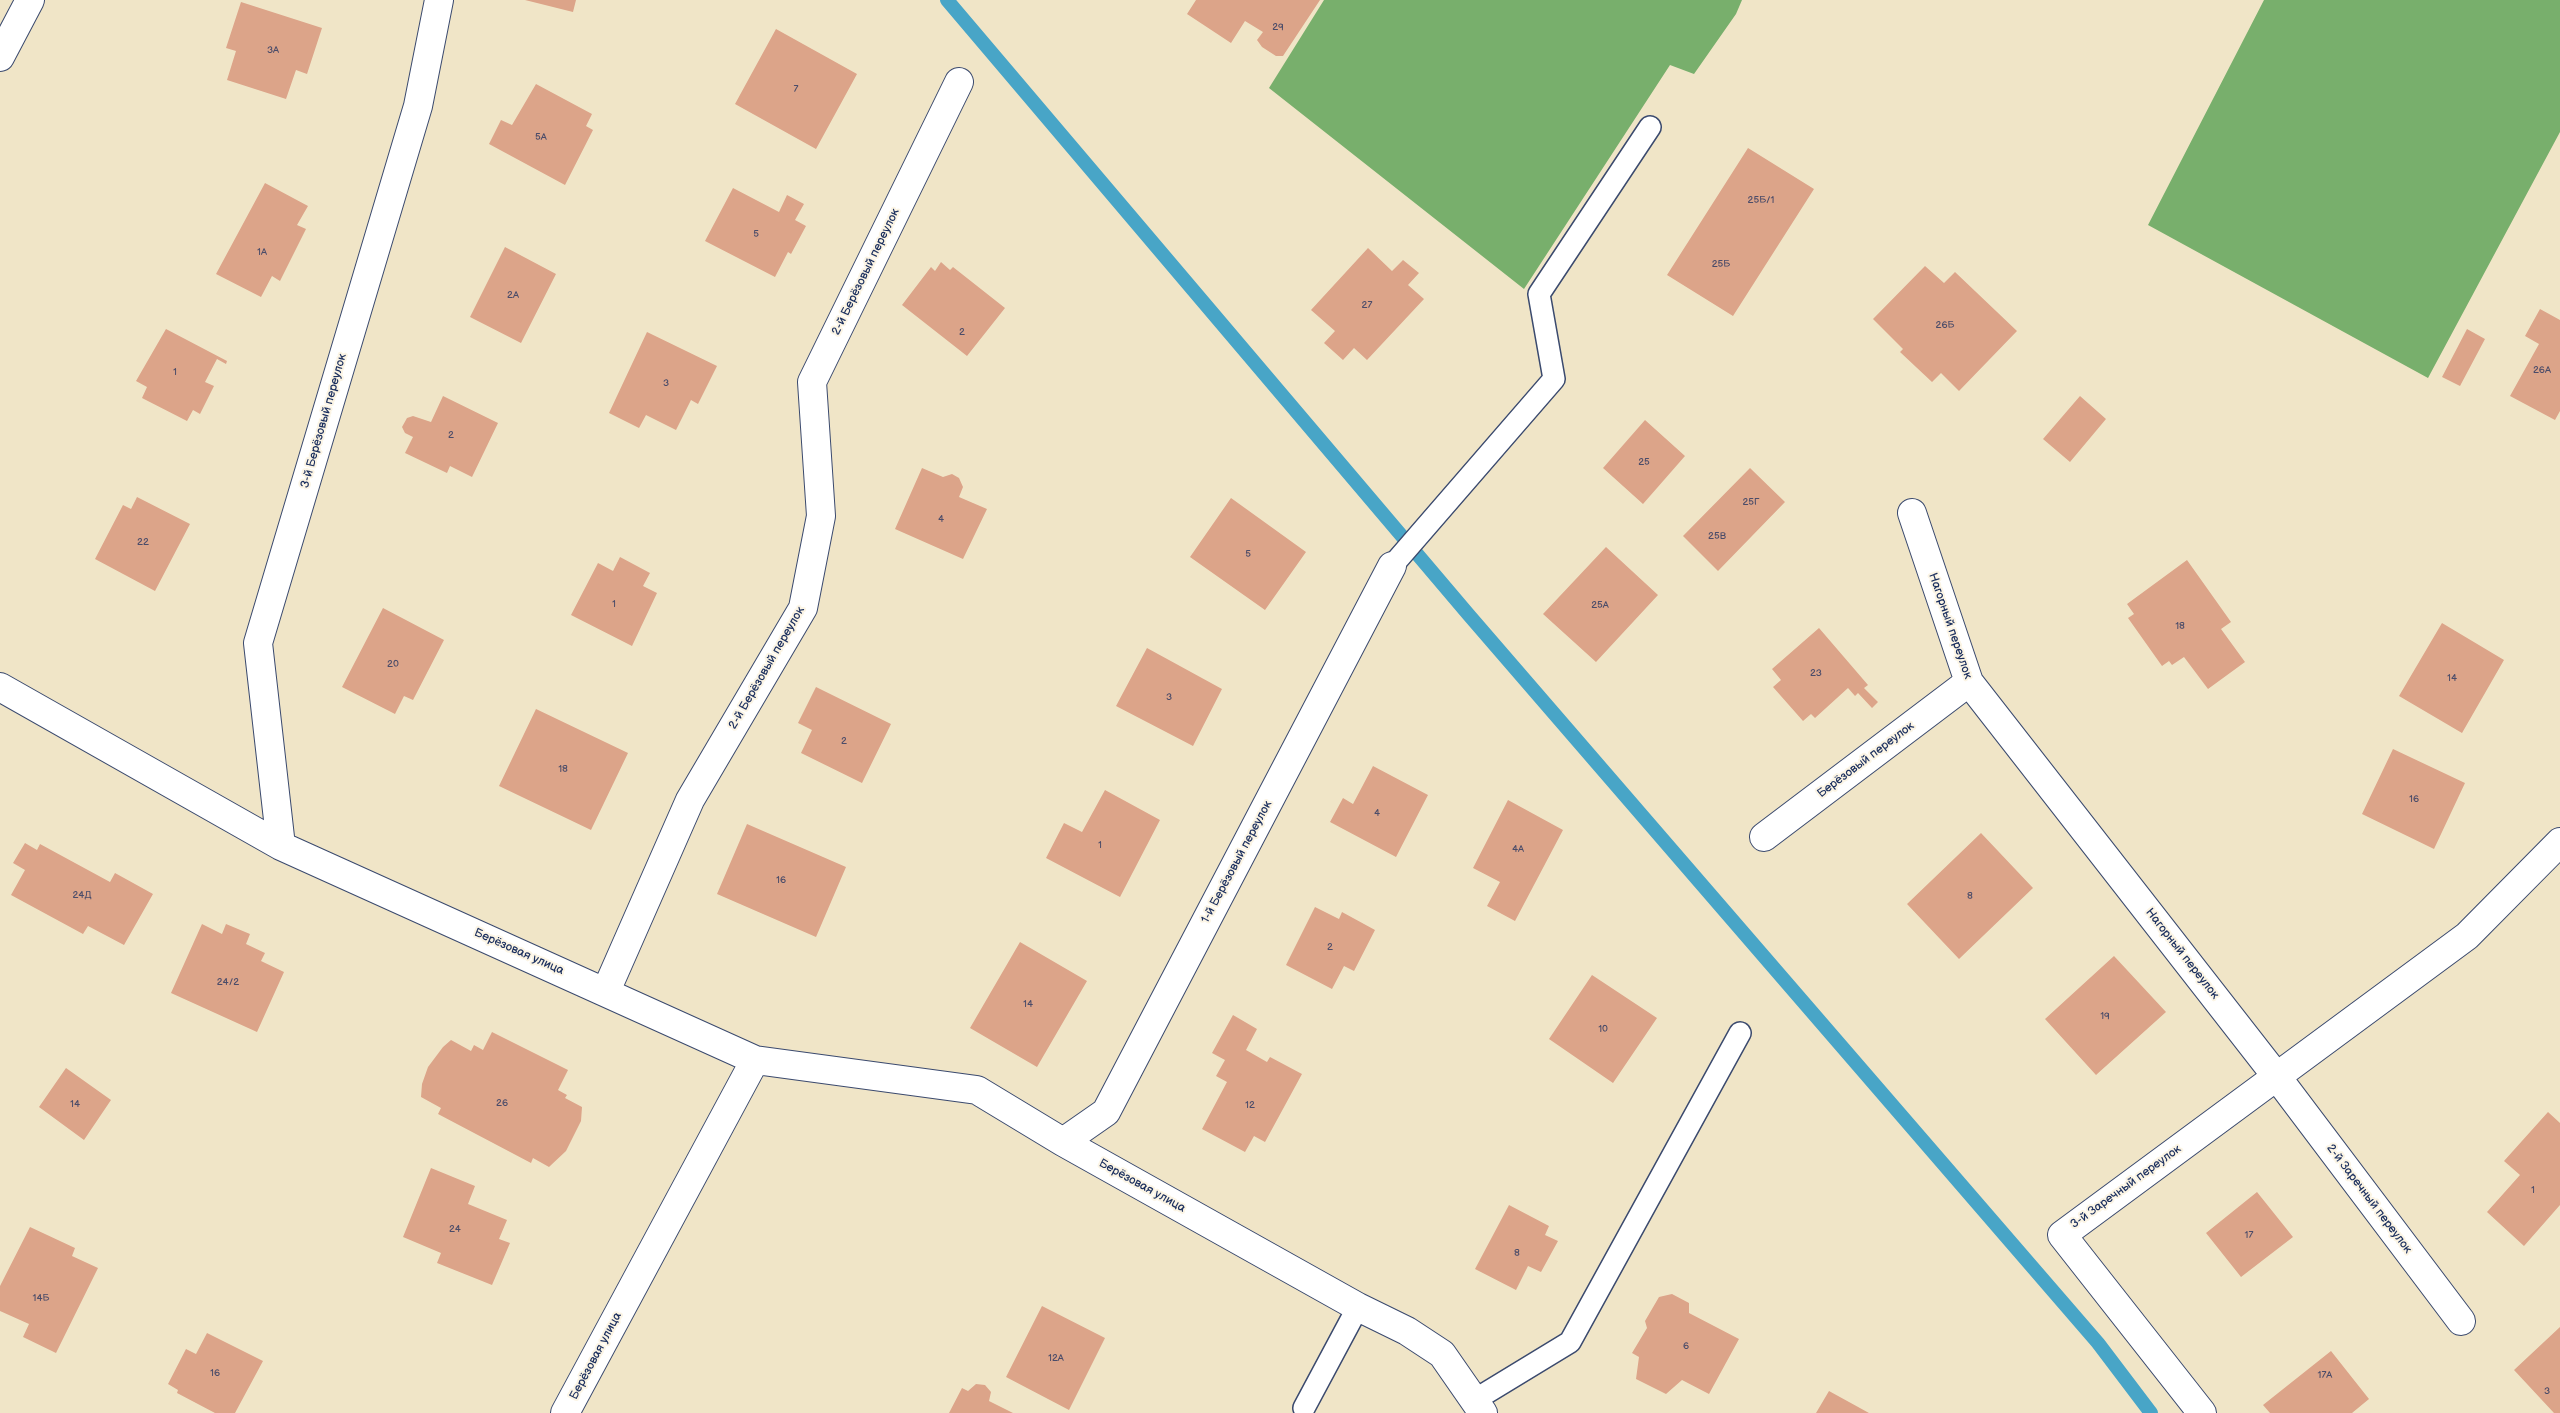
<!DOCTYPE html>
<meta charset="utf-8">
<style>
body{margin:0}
canvas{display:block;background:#f0e5c7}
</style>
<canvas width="2560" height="1413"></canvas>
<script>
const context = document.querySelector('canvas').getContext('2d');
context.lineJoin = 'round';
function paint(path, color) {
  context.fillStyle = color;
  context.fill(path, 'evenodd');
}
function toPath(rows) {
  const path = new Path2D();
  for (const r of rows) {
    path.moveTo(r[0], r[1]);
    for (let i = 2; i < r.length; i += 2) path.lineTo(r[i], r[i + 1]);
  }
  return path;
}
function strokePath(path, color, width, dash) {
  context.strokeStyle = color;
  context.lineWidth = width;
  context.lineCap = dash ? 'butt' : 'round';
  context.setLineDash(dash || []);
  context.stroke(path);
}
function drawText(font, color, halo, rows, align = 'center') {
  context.font = font + ' "Balsamiq Sans",sans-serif';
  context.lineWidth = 4;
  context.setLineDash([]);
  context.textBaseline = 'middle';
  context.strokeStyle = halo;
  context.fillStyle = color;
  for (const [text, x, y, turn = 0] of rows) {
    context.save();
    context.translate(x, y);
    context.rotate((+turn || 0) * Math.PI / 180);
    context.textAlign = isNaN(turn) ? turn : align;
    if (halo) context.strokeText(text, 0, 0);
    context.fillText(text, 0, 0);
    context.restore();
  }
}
const forest = toPath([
 [1324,0,1742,0,1736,14,1694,74,1670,65,1524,289,1269,88],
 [2264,0,2560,0,2560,132,2428,378,2148,225]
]);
const stream = toPath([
 [947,0,1468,614,2098,1343,2151,1413]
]);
const building = toPath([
 [525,0,576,0,573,12],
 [1196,0,1320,0,1283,56,1276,56,1262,47,1257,40,1263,32,1245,21,1231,43,1187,14],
 [241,2,322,28,307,74,296,70,286,99,227,80,236,51,226,48],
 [776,29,857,74,816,149,735,104],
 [536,84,592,114,586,126,593,130,565,185,489,144,501,120,512,125],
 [1748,148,1814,189,1733,316,1667,275],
 [265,183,308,206,297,225,306,229,280,281,272,276,261,297,216,274],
 [733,188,779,212,787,195,804,204,795,220,806,226,791,254,788,252,775,277,705,241],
 [505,247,556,274,521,343,470,317],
 [1368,248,1392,271,1403,260,1419,273,1408,285,1424,299,1367,360,1354,348,1343,360,1324,343,1335,331,1311,310],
 [941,262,950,270,953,267,1005,308,967,356,902,305,931,267,935,271],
 [1925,266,1944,283,1955,272,2017,331,1959,391,1941,373,1932,382,1900,352,1903,349,1873,319],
 [2540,309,2560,320,2560,411,2555,420,2510,396,2539,344,2525,336],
 [166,329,227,361,226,364,217,359,205,382,214,386,200,414,193,410,187,421,142,398,147,387,136,381],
 [2467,329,2485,339,2460,386,2442,377],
 [647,332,717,366,698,404,691,400,676,430,646,415,639,428,609,413],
 [443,396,498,423,472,477,450,466,447,473,405,453,413,437,405,433,402,427,407,418,413,416,431,422],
 [2080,396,2106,419,2070,462,2043,439],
 [1645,420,1685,456,1643,504,1603,468],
 [922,468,943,477,952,474,959,478,963,487,959,497,987,509,963,559,895,529],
 [1750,468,1785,502,1718,571,1683,536],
 [137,497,190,524,155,591,95,559,123,505,131,509],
 [1231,498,1306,552,1265,610,1190,557],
 [1606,547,1658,595,1596,662,1543,614],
 [620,557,650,573,643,586,657,593,632,646,571,615,598,563,613,571],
 [2187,560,2231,622,2221,629,2245,662,2208,689,2184,657,2172,665,2169,661,2162,666,2128,618,2134,614,2127,604],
 [383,608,444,640,413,700,404,696,395,714,342,687],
 [2442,623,2504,660,2462,733,2399,696],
 [1819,628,1868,685,1864,688,1878,702,1872,708,1858,693,1855,696,1848,688,1815,718,1811,714,1803,721,1773,687,1781,680,1772,669],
 [1147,648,1222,689,1193,746,1116,706],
 [816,687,891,724,862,783,801,753,812,730,798,723],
 [536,709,628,753,591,830,499,786],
 [2393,749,2465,783,2434,849,2362,814],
 [1373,766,1428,795,1396,857,1330,822,1343,798,1353,804],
 [1105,790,1160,820,1120,897,1046,858,1064,823,1082,832],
 [1508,800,1563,830,1515,921,1487,906,1500,882,1473,868],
 [747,824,846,867,816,937,717,894],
 [1981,833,2033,888,1959,959,1907,904],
 [25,843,37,850,40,844,110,882,115,873,153,894,124,945,88,926,83,934,11,895,25,870,13,863],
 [1315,907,1339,919,1342,912,1375,930,1354,971,1344,966,1332,989,1286,965],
 [202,924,222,934,226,924,250,934,246,944,265,953,261,961,284,972,257,1032,171,993],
 [1020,942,1087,981,1037,1067,970,1028],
 [2114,956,2166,1012,2096,1075,2045,1019],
 [1592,975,1657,1018,1613,1083,1549,1039],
 [1233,1015,1257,1029,1246,1050,1267,1062,1270,1057,1302,1074,1265,1142,1254,1136,1245,1152,1202,1129,1227,1082,1216,1076,1225,1060,1212,1053],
 [492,1032,568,1070,558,1090,567,1095,565,1098,582,1107,581,1121,566,1151,549,1167,533,1158,531,1163,438,1114,441,1108,421,1097,422,1084,428,1067,443,1047,451,1040,471,1051,474,1045,483,1050],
 [66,1068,111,1100,84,1140,39,1107],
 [2548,1112,2560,1123,2560,1205,2524,1246,2487,1212,2520,1175,2504,1161],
 [431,1168,475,1186,468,1204,507,1220,499,1239,510,1243,492,1285,437,1263,441,1253,403,1237],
 [2257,1192,2293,1237,2241,1277,2206,1233],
 [1509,1205,1549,1226,1545,1235,1558,1241,1541,1272,1528,1266,1516,1290,1475,1269],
 [30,1227,75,1248,72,1256,98,1268,56,1353,23,1337,29,1324,0,1311,0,1286],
 [1672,1294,1689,1303,1689,1313,1739,1339,1709,1394,1682,1380,1666,1394,1636,1379,1639,1357,1632,1353,1647,1328,1645,1321,1659,1297],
 [1042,1306,1105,1338,1069,1410,1006,1377],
 [2560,1327,2560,1413,2554,1413,2514,1370],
 [207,1333,263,1361,235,1413,215,1413,177,1393,178,1390,168,1384,186,1349,196,1354],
 [2331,1351,2369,1399,2352,1413,2270,1413,2263,1405],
 [976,1384,985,1385,991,1392,989,1401,1013,1413,949,1413,962,1388,968,1391],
 [1829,1391,1869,1413,1816,1413]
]);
const service = toPath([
 [1392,566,1554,379,1539,294,1650,127],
 [1473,1401,1570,1342,1740,1033],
 [1304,1408,1358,1307]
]);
const minor = toPath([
 [0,57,30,0],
 [1912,513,1969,682,2277,1077,2461,1321],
 [0,687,281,846,755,1060],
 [1764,837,1969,682],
 [281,846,258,643,418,106,439,0],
 [606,991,690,800,803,608,821,516,812,382,959,82],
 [1063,1142,1106,1112,1392,566],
 [565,1413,755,1060,977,1090,1063,1142,1358,1307,1407,1331,1442,1354,1483,1413],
 [2202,1413,2062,1235,2467,936,2560,842]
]);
const numberNames = [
 ["29",1278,27],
 ["3А",273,50],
 ["7",796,89],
 ["5А",541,137],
 ["25Б/1",1761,200],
 ["5",756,234],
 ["1А",262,252],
 ["25Б",1721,264],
 ["2А",513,295],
 ["27",1367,305],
 ["26Б",1945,325],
 ["2",962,332],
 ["26А",2542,370],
 ["1",175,372],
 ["3",666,383],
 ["2",451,435],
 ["25",1644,462],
 ["25Г",1751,502],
 ["4",941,519],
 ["25В",1717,536],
 ["22",143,542],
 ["5",1248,554],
 ["1",614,604],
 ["25А",1600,605],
 ["18",2180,626],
 ["20",393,664],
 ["23",1816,673],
 ["14",2452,678],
 ["3",1169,697],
 ["2",844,741],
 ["18",563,769],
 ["16",2414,799],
 ["4",1377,813],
 ["1",1100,845],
 ["4А",1518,849],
 ["16",781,880],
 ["24Д",82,895],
 ["8",1970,896],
 ["2",1330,947],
 ["24/2",228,982],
 ["14",1028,1004],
 ["19",2105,1016],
 ["10",1603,1029],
 ["26",502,1103],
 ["14",75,1104],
 ["12",1250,1105],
 ["1",2533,1190],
 ["24",455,1229],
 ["17",2249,1235],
 ["8",1517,1253],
 ["14Б",41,1298],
 ["6",1686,1346],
 ["12А",1056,1358],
 ["16",215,1373],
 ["17А",2325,1375],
 ["3",2547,1391]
];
const streetNames = [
 ["2-й Берёзовый переулок",866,272,-64],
 ["3-й Берёзовый переулок",324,421,-74],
 ["Нагорный переулок",1950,626,71],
 ["2-й Берёзовый переулок",767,668,-60],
 ["Берёзовый переулок",1866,760,-37],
 ["1-й Берёзовый переулок",1237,862,-62],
 ["Берёзовая улица",519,952,24],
 ["Нагорный переулок",2182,954,52],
 ["Берёзовая улица",1142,1186,29],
 ["3-й Заречный переулок",2126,1187,-36],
 ["2-й Заречный переулок",2369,1199,53],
 ["Берёзовая улица",596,1356,-62]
];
paint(forest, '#78af6c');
strokePath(stream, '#48a5c7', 14);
paint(building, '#dca489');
strokePath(service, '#3b4a6e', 24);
strokePath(minor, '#3b4a6e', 30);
strokePath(service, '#fff', 21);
strokePath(minor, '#fff', 28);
drawText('10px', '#4b4c69', null, numberNames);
drawText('12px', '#1b2f5e', '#fcf5e5', streetNames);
</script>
